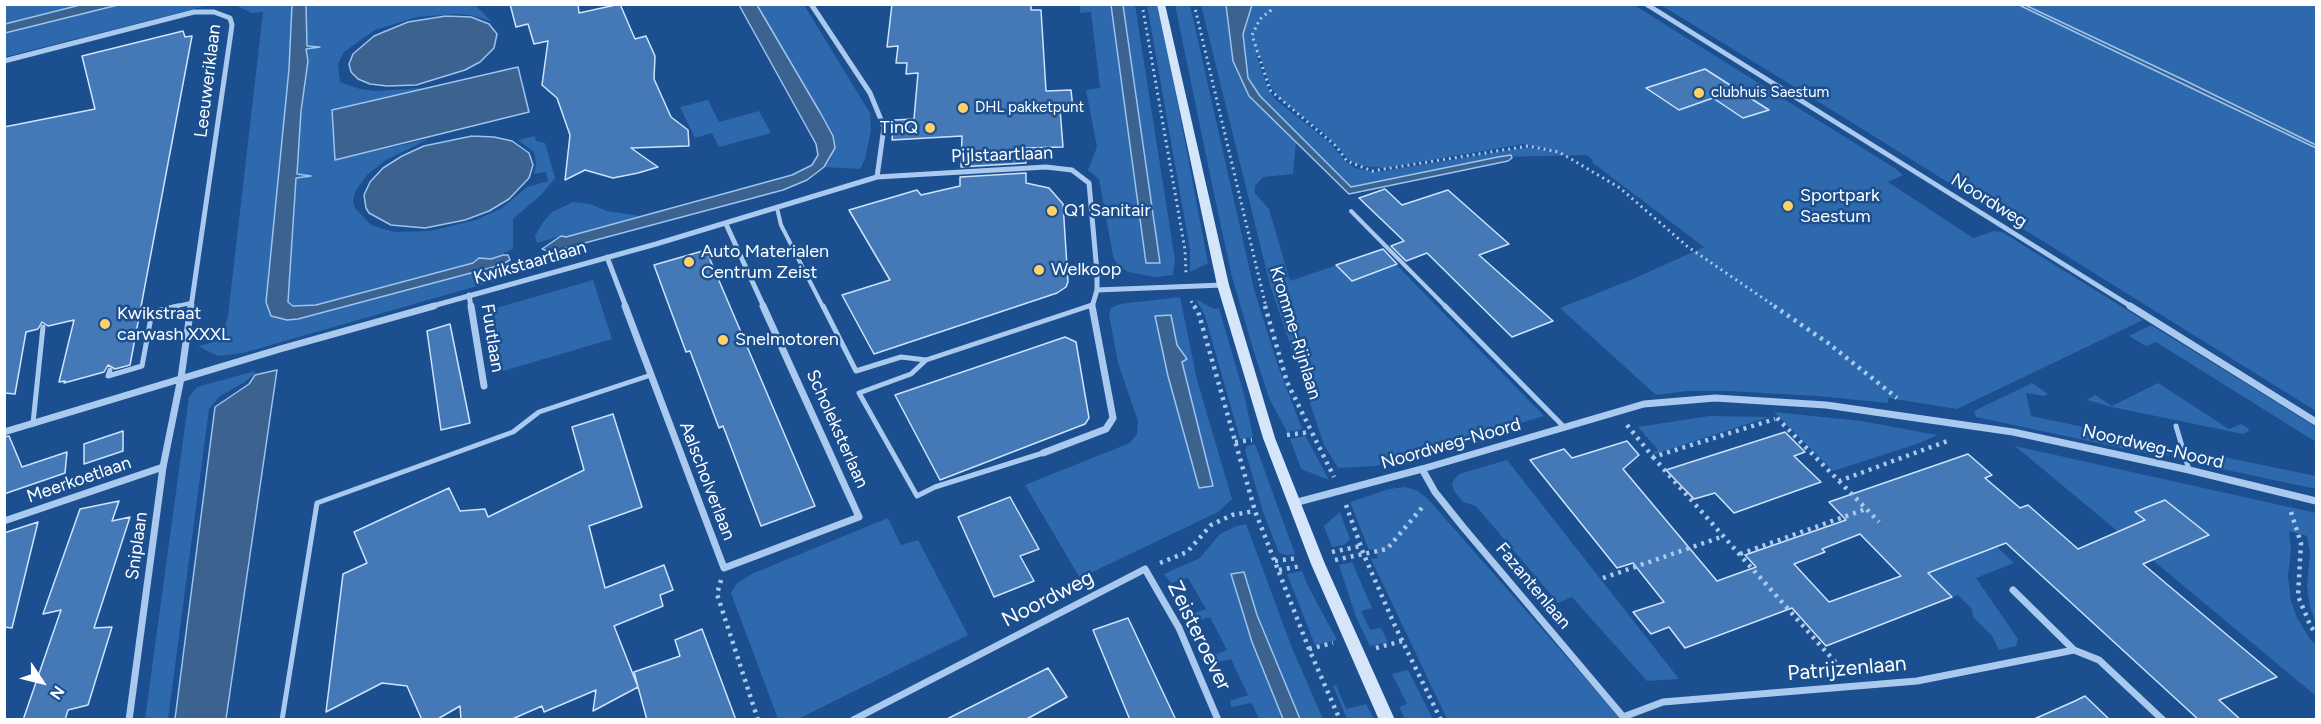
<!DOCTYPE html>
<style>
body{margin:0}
#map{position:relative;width:2321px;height:724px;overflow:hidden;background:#1b4f8f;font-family:Figtree,sans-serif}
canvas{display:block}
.frame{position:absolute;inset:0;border:6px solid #fff;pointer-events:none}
.north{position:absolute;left:12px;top:652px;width:60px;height:60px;-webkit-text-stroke:4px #1b4f8f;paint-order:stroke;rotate:125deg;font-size:16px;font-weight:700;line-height:24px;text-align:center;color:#fff}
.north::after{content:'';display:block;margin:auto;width:21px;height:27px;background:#fff;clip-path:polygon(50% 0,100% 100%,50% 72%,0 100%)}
</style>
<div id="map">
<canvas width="2321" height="724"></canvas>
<div class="frame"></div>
<div class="north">N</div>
</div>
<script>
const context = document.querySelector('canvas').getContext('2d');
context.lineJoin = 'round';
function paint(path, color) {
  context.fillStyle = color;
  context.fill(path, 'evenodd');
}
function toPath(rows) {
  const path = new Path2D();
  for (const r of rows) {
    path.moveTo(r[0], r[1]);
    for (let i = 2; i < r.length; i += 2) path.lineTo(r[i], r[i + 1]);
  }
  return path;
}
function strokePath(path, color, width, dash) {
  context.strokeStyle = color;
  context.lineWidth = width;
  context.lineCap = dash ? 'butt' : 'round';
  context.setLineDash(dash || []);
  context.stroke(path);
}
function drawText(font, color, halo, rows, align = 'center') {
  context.font = font + ' Figtree,sans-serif';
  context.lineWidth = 5;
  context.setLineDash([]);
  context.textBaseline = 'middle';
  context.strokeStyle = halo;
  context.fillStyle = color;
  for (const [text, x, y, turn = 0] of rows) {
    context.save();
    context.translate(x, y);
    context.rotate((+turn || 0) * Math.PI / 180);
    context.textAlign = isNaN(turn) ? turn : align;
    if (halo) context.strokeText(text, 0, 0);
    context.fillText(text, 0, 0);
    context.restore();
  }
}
const green = toPath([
 [5,4,84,5,5,24],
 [118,5,292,5,289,69,266,302,271,316,298,319,501,265,514,264,498,280,243,353,218,356,198,346,218,341,218,335,225,327,228,316,263,12,252,13,237,6,209,5,5,57,4,33],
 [306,5,475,5,491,21,470,15,454,14,417,17,375,30,344,52,338,64,340,82,360,89,376,91,423,88,332,110,335,160,429,139,386,160,368,174,356,190,353,200,355,208,371,225,394,232,430,231,476,220,502,208,527,187,548,181,546,172,534,174,536,164,534,152,518,140,535,136,536,141,545,143,555,178,542,194,513,219,513,249,491,259,479,258,473,263,316,305,293,306,288,302,296,177,311,176,297,174,301,111,308,61,306,48,318,47,307,46],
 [757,5,804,5,870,113,871,130,865,159,860,169,824,167,831,159],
 [1080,5,1111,5,1146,262,1159,263,1123,5,1135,5,1175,260,1173,275,1155,277,1128,272,1117,264,1113,256,1099,179,1088,170,1097,147,1086,90,1100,88,1091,12,1080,13],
 [1147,5,1159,5,1208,263,1190,272,1190,250],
 [1175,5,1190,5,1254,289,1277,363,1302,429,1287,432,1269,398,1254,352,1232,277,1214,194],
 [1201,5,1226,5,1233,61,1249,95,1296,143,1293,174,1263,177,1255,186,1255,193,1269,209,1290,281,1382,250,1544,416,1376,466,1338,468,1324,445,1270,285],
 [1252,5,1634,5,1896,169,1903,175,1888,182,1973,238,1994,231,2002,232,2143,320,1957,409,1888,398,1888,403,1817,396,1728,391,1687,391,1656,395,1560,308,1633,279,1704,247,1593,163,1592,159,1587,155,1498,157,1351,187,1260,96,1248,78,1243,34],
 [1256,55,1260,55,1270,86,1280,99,1328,137,1350,161,1362,166,1384,168,1523,144,1564,153,1528,147,1385,171,1373,172,1355,168,1346,162,1330,143,1276,100,1269,91],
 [1661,5,2316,5,2316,411,1798,89],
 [708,100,719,122,759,111,771,133,719,147,712,133,695,138,680,107],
 [573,202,590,204,607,211,640,216,566,238,561,236,537,243,535,236,543,222,552,212],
 [593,280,612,339,496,373,486,311],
 [1180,297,1197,380,1232,499,1218,512,1080,578,1025,485,1130,443,1137,434,1138,421,1118,363,1109,315,1111,308,1120,304],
 [1196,299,1214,309,1219,308,1245,398,1253,437,1240,439,1205,316],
 [2151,325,2316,427,2316,442,2156,342,2146,346,2129,336],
 [255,371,254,374,245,382,220,396,209,409,168,719,145,719,189,397,197,387],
 [2032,383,2048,394,2044,396,2026,393,2031,416,2160,443,2168,447,2170,454,2164,457,1976,417,1974,411],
 [2158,383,2229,429,2241,424,2248,428,2249,431,2243,434,2112,407,2087,400,2095,395,2112,406],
 [1774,412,1861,421,1937,435,1920,443,1833,471],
 [1709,416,1769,417,1655,454,1653,452,1658,450,1638,427],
 [1305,436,1306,437,1329,480,1301,469,1290,439],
 [1255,444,1295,554,1287,555,1279,553,1263,512,1245,450,1247,446],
 [2015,446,2316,513,2316,624,2310,607,2307,586,2310,553,2307,536,2289,531,2291,550,2288,576,2291,601,2297,618,2310,639,2316,645,2316,696],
 [2199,452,2316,476,2316,489,2208,466,2198,460,2196,455],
 [1507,460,1679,679,1647,681,1572,597,1558,603,1476,506,1463,502,1454,491,1452,484,1455,478,1459,474],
 [1405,487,1418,491,1428,499,1621,719,1447,719,1371,559,1378,558,1375,549,1369,550,1350,502,1389,489],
 [1340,512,1350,539,1344,545,1332,547,1324,526],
 [888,518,901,545,918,540,968,635,798,719,778,719,731,593,737,583,754,573],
 [1246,524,1292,648,1323,719,1300,719,1257,615,1244,572,1231,574,1252,642,1283,719,1259,719,1252,703,1231,707,1230,701,1248,695,1231,659,1214,663,1210,660,1212,656,1227,650,1210,617,1194,622,1190,621,1190,615,1206,609,1188,578,1171,583,1164,574,1200,558,1220,534,1234,527],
 [1997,547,2014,563,1976,578,2018,639,2016,646,1999,650,1992,636,1973,617,1972,609,1958,595,1953,597,1929,573],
 [1352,562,1372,608,1361,611,1370,630,1381,628,1388,642,1370,646,1356,617,1339,565],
 [1302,571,1308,586,1337,640,1315,645,1287,574],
 [1408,670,1433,719,1405,719,1399,707,1407,704,1392,674],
 [1336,685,1346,709,1366,704,1374,719,1347,719,1333,686]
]);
const water = toPath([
 [84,4,118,5,5,33,5,24,84,4],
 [292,5,306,5,307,46,320,47,306,49,308,61,301,111,297,174,311,176,296,178,288,302,293,306,316,305,473,263,479,258,491,259,503,255,508,255,510,260,501,265,298,319,287,320,271,316,266,302,289,69,292,5],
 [739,5,757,5,821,114,833,136,835,148,824,167,807,180,783,190,551,252,542,249,561,236,566,237,792,175,812,165,818,155,816,144,739,5],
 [1111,5,1123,5,1160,263,1146,263,1111,5],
 [1226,5,1252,5,1243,34,1248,78,1260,96,1351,187,1498,157,1511,155,1512,158,1508,161,1349,194,1249,96,1233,61,1226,5],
 [2019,5,2025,5,2186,81,2316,145,2316,148,2019,5],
 [446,16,471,17,489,24,497,34,494,48,480,62,465,70,416,85,387,86,370,84,358,79,351,72,349,64,353,54,374,36,408,22,446,16],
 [518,67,529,112,335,160,332,110,518,67],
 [472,136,494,137,512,141,529,153,533,165,529,178,509,199,489,211,465,220,425,228,391,225,369,213,366,208,364,195,370,182,383,168,402,156,424,146,472,136],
 [1171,315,1177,345,1187,359,1182,362,1213,486,1199,488,1168,376,1155,316,1171,315],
 [277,370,226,719,175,719,215,407,249,384,255,375,277,370],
 [1244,572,1257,615,1300,719,1283,719,1252,642,1231,574,1244,572]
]);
const building = toPath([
 [510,4,578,4,579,13,620,4,635,39,646,36,655,56,654,79,671,117,688,130,689,146,631,148,658,167,638,173,613,178,585,170,565,180,570,135,557,98,542,85,548,41,534,44,528,24,516,27,510,4],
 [892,4,1031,4,1031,10,1041,10,1046,91,1071,90,1073,109,1060,109,1063,147,1025,148,1026,163,961,167,962,136,892,140,894,120,914,119,918,73,906,74,907,63,896,63,898,46,887,47,892,4],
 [183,31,185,37,192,36,130,365,115,369,108,365,104,372,64,383,65,381,59,382,74,320,48,326,42,322,38,329,26,332,15,394,4,393,4,127,95,109,82,56,183,31],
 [1705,69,1769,110,1743,118,1713,98,1679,110,1646,88,1705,69],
 [1026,173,1026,183,1049,188,1063,204,1068,282,1066,287,1057,293,874,354,842,295,890,280,849,210,917,190,921,195,960,186,960,177,1026,173],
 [1385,189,1402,205,1448,190,1509,244,1479,255,1553,321,1512,337,1427,253,1406,261,1391,246,1404,241,1359,198,1385,189],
 [1383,249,1397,264,1352,281,1336,265,1383,249],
 [706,250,815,506,761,526,723,426,719,428,690,351,686,352,654,265,706,250],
 [450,324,470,423,441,430,427,331,450,324],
 [1065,337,1076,342,1089,418,1085,424,940,480,895,395,1065,337],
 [613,414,642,507,589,526,605,588,664,565,673,590,660,595,663,606,614,626,638,687,593,711,596,690,544,712,542,706,510,720,461,720,460,706,436,720,422,720,407,686,382,683,326,712,343,574,367,563,354,532,449,488,460,511,485,509,488,517,584,470,572,427,613,414],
 [123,431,123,451,84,464,84,444,123,431],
 [1785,432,1805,452,1794,456,1821,482,1734,513,1715,493,1694,499,1666,470,1785,432],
 [9,436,22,467,67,452,65,473,4,494,4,437,9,436],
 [1627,441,1639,455,1623,469,1717,581,1756,567,1745,555,1846,520,1829,502,1968,454,1992,475,1985,478,2020,508,2028,505,2078,549,2145,520,2135,512,2165,500,2209,535,2143,564,2277,677,2219,700,2241,720,2199,720,2006,543,1928,573,1952,597,1826,646,1792,608,1685,648,1669,627,1651,634,1633,612,1664,602,1633,563,1617,568,1530,460,1564,449,1572,458,1627,441],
 [1860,534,1901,576,1829,602,1794,564,1825,552,1822,549,1860,534],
 [1010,497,1039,549,1020,556,1034,581,994,597,958,517,1010,497],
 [119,501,112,521,130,517,94,628,112,627,88,705,68,710,65,720,23,720,61,610,43,614,80,509,119,501],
 [38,522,12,628,4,627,4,533,38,522],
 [1128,618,1137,637,1176,720,1130,720,1093,630,1128,618],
 [702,629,736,720,647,720,634,672,680,656,675,640,702,629],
 [1048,668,1067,697,1025,720,945,720,1048,668],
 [2085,696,2110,720,2032,720,2075,701,2085,696]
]);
const pathFar1 = toPath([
 [1142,4,1185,250,1186,273],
 [1194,4,1266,307],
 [1272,4,1271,10,1260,19,1252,35,1270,90,1336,146,1347,161,1372,171,1528,146,1559,152,1620,188,1688,247,1776,307],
 [1191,301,1195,307]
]);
const path = toPath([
 [1194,306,1198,311,1255,511,1309,649,1340,720],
 [1265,306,1287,382,1334,477],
 [1774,306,1828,343,1897,398],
 [1777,418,1839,481,1950,440],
 [1627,425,1653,457,1775,419],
 [1287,435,1310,432],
 [1235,442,1252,440],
 [1653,457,1844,672],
 [1839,481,1879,522],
 [1346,505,1364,555,1395,626,1441,720],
 [2291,512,2301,543,2298,596,2311,627,2316,633],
 [1332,552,1361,546],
 [1740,554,1866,509],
 [1335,560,1387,549,1425,504],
 [1275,561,1298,558],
 [1160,563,1187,552,1211,525,1232,515,1255,511],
 [1279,570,1301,566],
 [1603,578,1724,536],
 [721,580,717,594,758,720],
 [1376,648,1402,641],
 [1309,649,1333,643]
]);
const laneFar1 = toPath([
 [777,208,781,225,823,307],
 [1351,211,1446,307],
 [172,307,191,303],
 [1085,307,1092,305]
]);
const lane = toPath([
 [823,306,856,371,901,357,926,360,1089,306],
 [1445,306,1564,427],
 [926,360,911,374,859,393,917,496,935,487,1043,453],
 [110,370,108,376,142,366,152,312,178,306],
 [33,423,43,327],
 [2176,426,2189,470],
 [282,720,317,503,513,432,539,412,651,375]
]);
const streetFar1 = toPath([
 [811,4,870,93,884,127,877,177],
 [1646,4,2132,307],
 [4,61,194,12,214,12,230,18,232,25,191,307],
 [726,224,764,307],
 [607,257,626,307],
 [1097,290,1223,285],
 [469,295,471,307],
 [429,307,656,244,877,177,1046,167,1072,170,1089,183,1097,272,1097,290,1092,307]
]);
const street = toPath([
 [471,306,484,386],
 [625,306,724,568,859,517,763,306],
 [2130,306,2316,422],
 [4,432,280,349,434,306],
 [1043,453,1106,429,1113,418,1092,306],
 [1422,469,1435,492,1463,527,1625,719],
 [1294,503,1422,469,1644,404,1715,398,1826,405,2013,432,2189,470,2316,501],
 [4,521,163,467],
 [2013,590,2074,650,2099,660,2163,720],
 [1623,717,1663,702,1917,681,2074,650],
 [129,720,163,467,181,378,191,306],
 [853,720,1145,569,1179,628,1218,720]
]);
const secondary = toPath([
 [1157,4,1165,4,1229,285,1275,438,1325,564,1395,720,1379,720,1311,564,1263,438,1217,285,1157,4]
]);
const markers = [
 [1699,93,6,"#ffd166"],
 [963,108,6,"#ffd166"],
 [930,128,6,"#ffd166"],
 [1788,206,6,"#ffd166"],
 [1052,211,6,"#ffd166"],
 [689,262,6,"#ffd166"],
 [1039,270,6,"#ffd166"],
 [105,324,6,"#ffd166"],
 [723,340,6,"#ffd166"]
];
const farPoinames = [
 ["clubhuis Saestum",1711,93],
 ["DHL pakketpunt",975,108]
];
const streetNames = [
 ["Leeuweriklaan",208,81,-83],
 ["Pijlstaartlaan",1002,155,-2],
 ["Noordweg",1989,201,32],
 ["Kwikstaartlaan",530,263,-16],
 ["Kromme-Rijnlaan",1295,333,73],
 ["Fuutlaan",492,338,81],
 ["Scholeksterlaan",837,429,66],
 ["Noordweg-Noord",1451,444,-16],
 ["Noordweg-Noord",2153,447,13],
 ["Meerkoetlaan",79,480,-19],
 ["Aalscholverlaan",707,481,69],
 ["Sniplaan",137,546,-82],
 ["Fazantenlaan",1533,586,50]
];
const poiNames = [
 ["TinQ",918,128,"right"],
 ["Sportpark",1800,196],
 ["Saestum",1800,217],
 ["Q1 Sanitair",1064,211],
 ["Auto Materialen",701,252],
 ["Centrum Zeist",701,273],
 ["Welkoop",1051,270],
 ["Kwikstraat",117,314],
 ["carwash XXXL",117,335],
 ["Snelmotoren",735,340]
];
const nearStreetnames = [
 ["Noordweg",1048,599,-27],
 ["Zeisteroever",1199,636,64],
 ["Patrijzenlaan",1847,669,-5]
];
paint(green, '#2e69ad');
paint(water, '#3c6290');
strokePath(water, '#9cc4f0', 1.5);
paint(building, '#4478b7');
strokePath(building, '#cfe3fa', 1.5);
strokePath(pathFar1, '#a9c9ee', 3, [2, 4]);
strokePath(path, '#a9c9ee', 4.5, [3, 5]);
strokePath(laneFar1, '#a9c9ee', 4);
strokePath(lane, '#a9c9ee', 5);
strokePath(streetFar1, '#a9c9ee', 5);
strokePath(street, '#a9c9ee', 7);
paint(secondary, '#d6e6fa');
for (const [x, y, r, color] of markers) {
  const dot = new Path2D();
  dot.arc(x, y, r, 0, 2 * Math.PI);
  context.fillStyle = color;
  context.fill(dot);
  strokePath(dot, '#1b4f8f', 2);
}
drawText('15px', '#fff', '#1b4f8f', farPoinames, 'left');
drawText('18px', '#fff', '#1b4f8f', streetNames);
drawText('18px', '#fff', '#1b4f8f', poiNames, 'left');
drawText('21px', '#fff', '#1b4f8f', nearStreetnames);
</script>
